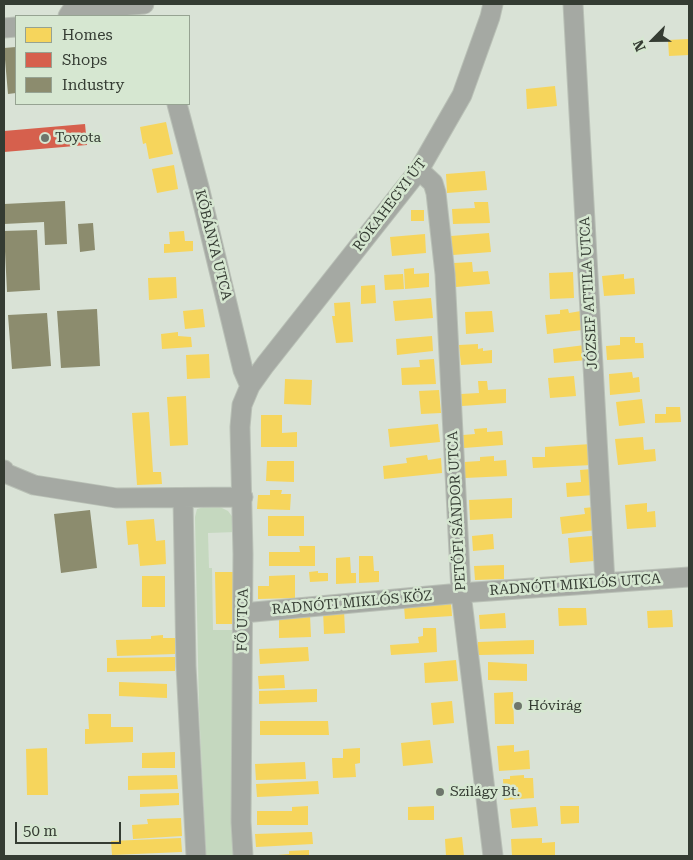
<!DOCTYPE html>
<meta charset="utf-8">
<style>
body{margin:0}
#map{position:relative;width:693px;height:860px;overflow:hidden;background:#d9e2d6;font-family:"Roboto Serif",serif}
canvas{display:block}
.frame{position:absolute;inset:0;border:5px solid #353c33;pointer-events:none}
.legend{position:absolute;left:15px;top:15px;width:175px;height:90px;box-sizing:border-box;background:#d6e7d1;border:1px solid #96a392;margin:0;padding:6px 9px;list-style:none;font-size:15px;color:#353c33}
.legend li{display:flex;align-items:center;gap:10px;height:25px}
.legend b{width:25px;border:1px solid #96a392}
.north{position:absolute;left:628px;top:15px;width:50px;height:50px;-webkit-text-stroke:4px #d6e7d1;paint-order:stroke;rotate:247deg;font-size:14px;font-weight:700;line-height:20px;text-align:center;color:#353c33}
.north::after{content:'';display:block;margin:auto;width:18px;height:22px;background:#353c33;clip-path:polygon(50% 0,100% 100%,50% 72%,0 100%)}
.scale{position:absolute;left:15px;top:822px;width:106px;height:22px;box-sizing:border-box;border:2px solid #353c33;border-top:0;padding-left:6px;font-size:15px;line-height:18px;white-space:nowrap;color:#353c33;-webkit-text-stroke:4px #d6e7d1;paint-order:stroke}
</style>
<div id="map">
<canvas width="693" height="860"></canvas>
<div class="frame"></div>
<ul class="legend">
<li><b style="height:14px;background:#f6d55c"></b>Homes</li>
<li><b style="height:14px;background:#d6604d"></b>Shops</li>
<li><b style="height:14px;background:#8c8c6e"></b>Industry</li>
</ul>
<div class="north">N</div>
<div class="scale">50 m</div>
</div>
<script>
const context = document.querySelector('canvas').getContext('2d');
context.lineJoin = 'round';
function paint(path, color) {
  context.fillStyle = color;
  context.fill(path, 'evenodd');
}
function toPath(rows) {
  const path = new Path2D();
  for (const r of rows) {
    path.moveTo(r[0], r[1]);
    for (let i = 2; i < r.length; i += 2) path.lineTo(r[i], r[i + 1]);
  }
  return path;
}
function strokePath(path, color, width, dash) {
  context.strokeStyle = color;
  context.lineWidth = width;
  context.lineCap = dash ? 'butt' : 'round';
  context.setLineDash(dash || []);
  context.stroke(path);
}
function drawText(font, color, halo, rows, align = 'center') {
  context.font = font + ' "Roboto Serif",serif';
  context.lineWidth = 5;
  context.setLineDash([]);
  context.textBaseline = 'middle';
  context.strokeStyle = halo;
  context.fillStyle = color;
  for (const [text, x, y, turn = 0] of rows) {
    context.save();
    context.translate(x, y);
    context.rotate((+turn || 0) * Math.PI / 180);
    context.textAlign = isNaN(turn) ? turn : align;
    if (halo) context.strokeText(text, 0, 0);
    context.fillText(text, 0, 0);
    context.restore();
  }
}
const green = toPath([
 [204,507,220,507,228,511,234,519,236,532,208,533,209,568,212,568,213,630,233,630,235,856,206,856,199,708,195,517,197,509]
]);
const homes = toPath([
 [689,39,689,55,669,56,668,40],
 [555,86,557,106,527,109,526,89],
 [166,122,173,154,149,159,146,143,143,144,140,127],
 [174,165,178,189,157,193,152,169],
 [485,171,487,190,447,193,446,174],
 [474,202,488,202,490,223,453,224,452,209,475,208],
 [411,210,424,210,424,221,411,221],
 [184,231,185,241,193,241,193,251,164,253,164,244,170,244,169,232],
 [489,233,491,252,453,255,451,236],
 [425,234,426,253,392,256,390,237],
 [472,262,473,272,488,271,490,284,456,287,454,263],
 [414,268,414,274,429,273,429,287,405,289,404,269],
 [573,272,574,298,550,299,549,273],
 [403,274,404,289,385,290,384,275],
 [624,274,624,279,634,278,635,294,604,296,602,276],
 [176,277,177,298,149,300,148,278],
 [375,285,376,303,361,304,361,286],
 [431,298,433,318,395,321,393,301],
 [350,302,353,342,336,343,332,316,335,316,334,303],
 [203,309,205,327,185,329,183,311],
 [568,309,569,313,581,311,583,330,547,334,545,315,560,314,560,310],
 [492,311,494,332,466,334,465,312],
 [178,332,178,336,191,337,192,347,162,349,161,334],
 [432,336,433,351,397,355,396,339],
 [620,337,635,337,635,343,643,343,644,358,607,360,606,346,620,345],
 [478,344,478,349,483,348,483,351,492,350,492,363,461,365,459,345],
 [585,345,587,360,554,363,553,349],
 [209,354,210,378,187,379,186,355],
 [434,359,436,384,402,385,401,368,420,367,419,360],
 [632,372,633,378,639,377,640,392,610,395,609,374],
 [574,376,576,396,550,398,548,378],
 [285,379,312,380,311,405,284,404],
 [478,381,487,381,488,390,506,389,506,403,462,406,461,394,479,393],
 [439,390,441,413,421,414,419,391],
 [186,396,188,445,170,446,167,397],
 [642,399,645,423,619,426,616,402],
 [666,407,680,407,681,422,655,423,655,414,666,414],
 [149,412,153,472,161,472,162,484,137,485,132,413],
 [261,415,282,415,282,433,297,432,297,447,261,447],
 [438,424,440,442,390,447,388,429],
 [487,428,487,432,502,431,503,445,464,448,463,435,475,434,474,429],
 [643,437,644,450,655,449,656,461,618,465,615,439],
 [591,444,592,465,533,468,532,457,545,457,545,447],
 [427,455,428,460,441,458,442,473,384,479,383,466,407,463,406,458],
 [494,456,494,461,506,460,507,476,465,478,464,462,480,461,480,457],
 [267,461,294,461,294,482,266,481],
 [592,469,594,495,567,497,566,483,581,482,580,470],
 [270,490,282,490,281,494,291,494,290,510,257,509,258,495,270,495],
 [512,498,512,518,470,520,469,500],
 [647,503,647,512,655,511,656,527,627,529,625,505],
 [594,507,596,530,562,534,560,517,585,514,584,508],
 [268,516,304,516,304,536,268,536],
 [154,519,156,541,165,540,166,564,140,566,138,544,128,545,126,521],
 [493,534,494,549,473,551,472,536],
 [592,536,594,561,570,563,568,538],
 [299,546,315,546,315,566,269,566,269,552,300,552],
 [359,556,373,556,374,571,379,571,379,582,359,583],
 [350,557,351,573,356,573,356,583,336,584,336,558],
 [504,565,504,579,475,580,474,566],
 [318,571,318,573,328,573,328,581,310,582,309,572],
 [215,572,234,572,235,624,216,624],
 [295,575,295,598,258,599,258,586,269,586,269,576],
 [142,576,165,576,165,607,142,607],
 [451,603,452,616,405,619,404,606],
 [558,608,586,608,587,625,559,626],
 [344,609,345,633,324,634,323,610],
 [672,610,673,627,648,628,647,611],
 [505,613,506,628,480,629,479,615],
 [310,615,311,637,279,638,279,616],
 [423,628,436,628,437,652,391,655,390,645,419,643,418,637,423,636],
 [163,635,163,638,175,638,175,654,117,656,116,640,151,639,151,636],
 [534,640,534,654,478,655,478,642],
 [308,647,309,661,260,664,259,649],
 [175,657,175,671,107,672,107,658],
 [456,660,458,681,425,683,424,663],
 [488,662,527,664,527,681,488,680],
 [284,675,285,688,259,689,258,676],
 [119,682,167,684,167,698,119,696],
 [317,689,317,702,259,704,259,691],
 [513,692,514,724,495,724,494,693],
 [452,701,454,723,433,725,431,703],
 [88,714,111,714,111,727,133,727,133,742,85,744,85,729,89,729],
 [260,721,328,721,329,735,260,735],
 [430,740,433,763,403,766,401,743],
 [514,745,514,752,529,750,530,769,499,771,497,746],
 [47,748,48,795,27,795,26,749],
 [360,748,360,763,355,764,356,777,333,778,332,758,343,758,343,749],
 [175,752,175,768,142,768,142,753],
 [305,762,306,779,256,780,255,764],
 [177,775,178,789,128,790,128,776],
 [524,775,524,778,533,778,534,798,504,800,503,779,510,779,510,776],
 [318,781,319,794,257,797,256,784],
 [179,793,179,805,140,807,140,794],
 [308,806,308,825,257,825,257,811,292,811,292,807],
 [434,806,434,820,408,820,408,807],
 [560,806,579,806,579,823,561,824],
 [536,807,538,826,512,828,510,809],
 [181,818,182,836,133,839,132,825,148,824,147,819],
 [312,832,313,844,256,847,255,834],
 [462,837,464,856,446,856,445,839],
 [181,838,182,852,112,855,111,841],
 [542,838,542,843,555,842,555,856,512,856,511,839],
 [309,850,309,856,278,856,278,855,289,854,289,851]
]);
const shops = toPath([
 [85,124,87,145,4,152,4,131]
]);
const industry = toPath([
 [16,47,16,93,8,94,4,48],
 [65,201,67,244,45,245,44,222,4,224,4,204],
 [93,223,95,250,80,252,78,224],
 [37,230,40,290,7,292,4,231],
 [97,309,100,366,61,368,57,311],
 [47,313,51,366,12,369,8,315],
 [90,510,97,568,61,573,54,514]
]);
const minor = toPath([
 [573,4,605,583],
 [68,16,72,10,144,4],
 [4,28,16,27],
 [177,104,199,187,243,370,250,386],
 [419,170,433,183,436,193,445,274,461,593,493,856],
 [4,470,5,473,34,485,116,498,243,497],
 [183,498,186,666,196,856],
 [243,613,461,593,689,577],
 [243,856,241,822,243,554,240,427,242,405,250,386,265,365,419,170,462,95,490,17,493,4]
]);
const markers = [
 [45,138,5,"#6e766c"],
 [518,706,5,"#6e766c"],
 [440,792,5,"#6e766c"]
];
const poiNames = [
 ["Toyota",55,138],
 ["Hóvirág",528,706],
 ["Szilágy Bt.",450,792]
];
const streetNames = [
 ["RÓKAHEGYI ÚT",390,205,-53],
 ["KŐBÁNYA UTCA",213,245,76],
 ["JÓZSEF ATTILA UTCA",589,293,-93],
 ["PETŐFI SÁNDOR UTCA",457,511,-93],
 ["RADNÓTI MIKLÓS UTCA",575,585,-4],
 ["RADNÓTI MIKLÓS KÖZ",352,603,-5],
 ["FŐ UTCA",243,620,-89]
];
paint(green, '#c5d8bf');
paint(homes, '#f6d55c');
paint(shops, '#d6604d');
paint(industry, '#8c8c6e');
strokePath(minor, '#b9c0b6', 21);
strokePath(minor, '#a5a9a3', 19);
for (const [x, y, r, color] of markers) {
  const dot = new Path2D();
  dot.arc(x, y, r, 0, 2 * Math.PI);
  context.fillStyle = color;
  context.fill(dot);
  strokePath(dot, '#d6e7d1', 2);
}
drawText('14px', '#353c33', '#d6e7d1', poiNames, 'left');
drawText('14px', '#353c33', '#d6e7d1', streetNames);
</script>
